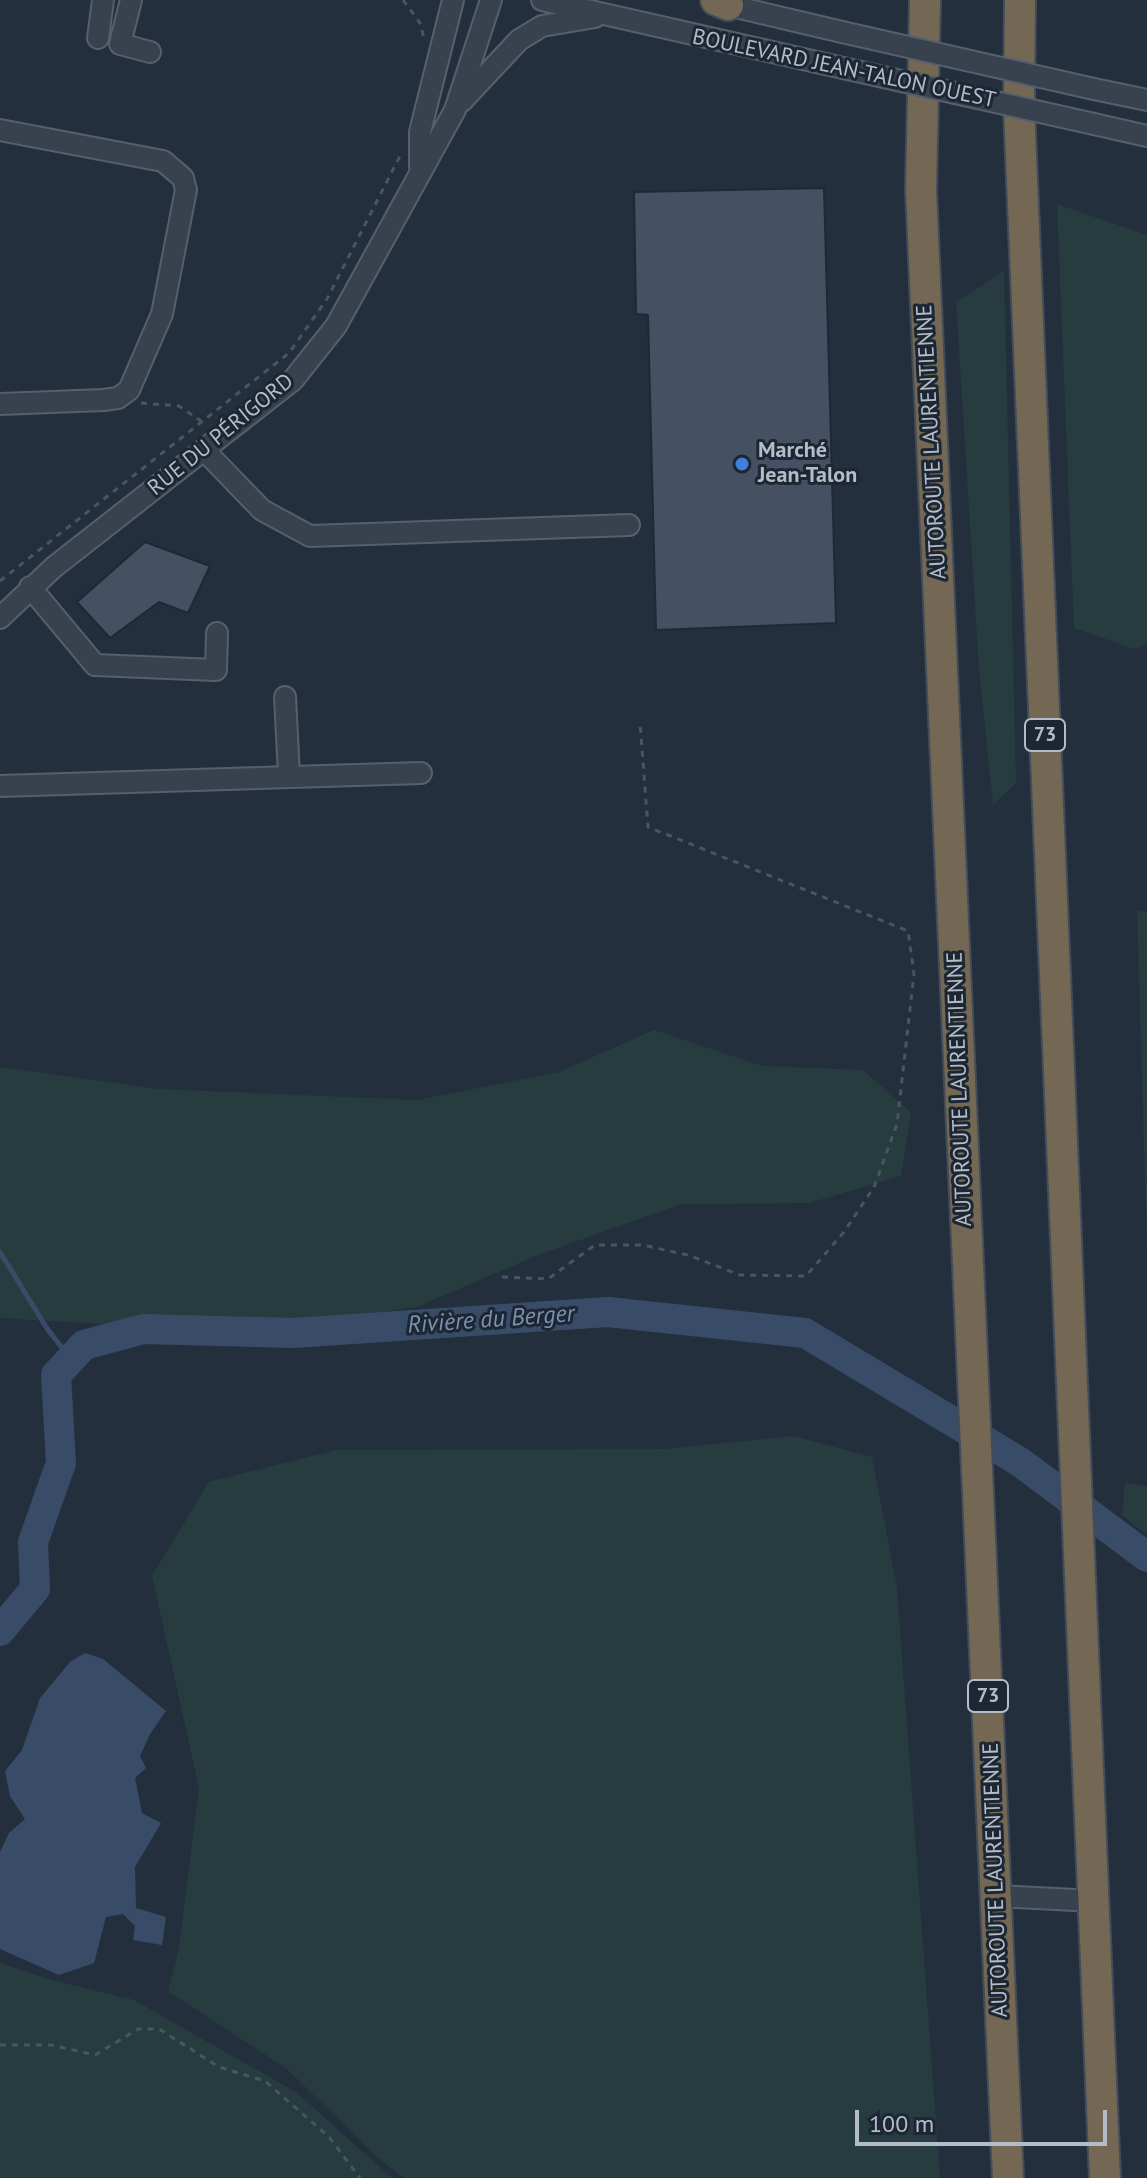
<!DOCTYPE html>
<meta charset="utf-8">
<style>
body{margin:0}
#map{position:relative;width:1147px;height:2178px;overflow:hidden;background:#242f3e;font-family:"PT Sans",sans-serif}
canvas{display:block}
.scale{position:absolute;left:855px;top:2110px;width:252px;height:36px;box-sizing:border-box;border:4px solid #b4bcc9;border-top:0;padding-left:10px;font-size:24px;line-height:28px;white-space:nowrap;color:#b4bcc9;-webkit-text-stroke:6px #1d2633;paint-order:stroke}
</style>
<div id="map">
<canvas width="1147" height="2178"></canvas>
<div class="scale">100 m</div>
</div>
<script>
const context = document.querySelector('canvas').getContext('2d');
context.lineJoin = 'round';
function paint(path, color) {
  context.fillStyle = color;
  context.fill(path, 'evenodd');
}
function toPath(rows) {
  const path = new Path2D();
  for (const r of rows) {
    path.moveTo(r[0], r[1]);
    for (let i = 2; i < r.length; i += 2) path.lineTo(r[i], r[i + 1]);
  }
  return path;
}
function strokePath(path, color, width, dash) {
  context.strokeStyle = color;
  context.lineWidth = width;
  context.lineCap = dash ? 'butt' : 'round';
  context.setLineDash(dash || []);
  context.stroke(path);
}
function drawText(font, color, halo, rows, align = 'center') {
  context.font = font + ' "PT Sans",sans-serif';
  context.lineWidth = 6;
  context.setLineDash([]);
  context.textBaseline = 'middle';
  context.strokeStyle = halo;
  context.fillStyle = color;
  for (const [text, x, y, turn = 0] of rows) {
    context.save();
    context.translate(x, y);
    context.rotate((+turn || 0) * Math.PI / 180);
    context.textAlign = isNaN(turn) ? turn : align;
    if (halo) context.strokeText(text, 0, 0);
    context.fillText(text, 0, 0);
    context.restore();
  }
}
const green = toPath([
 [1057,204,1147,235,1147,644,1134,649,1074,628],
 [1004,271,1016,783,993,805,979,669,956,302],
 [1137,911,1147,911,1147,1250],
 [654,1030,762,1066,863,1070,911,1112,901,1176,809,1203,681,1204,538,1255,417,1307,235,1332,0,1318,0,1067,158,1089,417,1100,559,1072],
 [794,1436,872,1457,897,1588,940,2178,404,2178,377,2157,287,2069,168,1991,179,1949,199,1788,152,1576,209,1482,337,1450,664,1449],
 [1125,1483,1147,1486,1147,1535,1122,1515],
 [0,1963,48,1979,134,2000,296,2092,392,2178,0,2178]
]);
const water = toPath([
 [85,1653,103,1659,166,1711,150,1734,140,1756,146,1768,135,1778,142,1813,161,1823,135,1867,136,1908,166,1917,162,1945,133,1940,135,1926,123,1914,106,1917,94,1963,59,1975,0,1949,0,1852,9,1833,25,1819,10,1796,5,1771,22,1750,40,1698,70,1662]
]);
const stream = toPath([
 [0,1252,48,1330,71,1359]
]);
const river = toPath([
 [0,1631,35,1589,33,1542,61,1463,56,1375,84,1345,143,1329,293,1333,608,1312,805,1333,1020,1462,1147,1557]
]);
const building = toPath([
 [824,188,836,623,656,630,648,315,636,314,634,192,824,188],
 [145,542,210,566,188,613,159,602,110,638,77,602,145,542]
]);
const path = toPath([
 [403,0,420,23,424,38],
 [141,403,179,406,204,423],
 [0,581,289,353,327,299,401,154],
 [502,1277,548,1279,595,1245,642,1245,688,1255,740,1275,806,1276,844,1232,874,1187,897,1124,914,974,908,931,648,827,640,723],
 [0,2045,51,2045,95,2055,138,2029,159,2029,219,2067,265,2081,329,2137,360,2178]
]);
const minor = toPath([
 [131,0,120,44,150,52],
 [542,0,843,68],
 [719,3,842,32],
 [98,38,103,0],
 [1094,89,1147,100],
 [462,101,519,40,542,26,595,17],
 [1094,124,1147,136],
 [0,130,163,161,183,178,186,190,162,314,129,390,118,398,103,400,0,404],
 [420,167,420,132,453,0],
 [204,450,262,510,310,536,629,525],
 [30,587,95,665,216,670,217,633],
 [0,618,54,567,293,380,336,326,455,110,491,0],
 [285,697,289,775],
 [0,786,421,773],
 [997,1896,1094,1901]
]);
const highway = toPath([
 [716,0,728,5],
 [925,0,921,190,1008,2178],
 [1020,0,1019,108,1105,2178]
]);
const minorBridge = toPath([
 [842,32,1094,89],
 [843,68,1094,124]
]);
const markers = [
 [742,464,8,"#3f7fe0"]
];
const shields = [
 [1045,735,40],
 [988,1696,40]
];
const shieldNames = [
 ["73",1045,735],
 ["73",988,1696]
];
const streetNames = [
 ["BOULEVARD JEAN-TALON OUEST",844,69,12],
 ["RUE DU PÉRIGORD",221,435,-39],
 ["AUTOROUTE LAURENTIENNE",932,442,-93],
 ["AUTOROUTE LAURENTIENNE",960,1089,-92],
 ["AUTOROUTE LAURENTIENNE",996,1880,-92]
];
const poiNames = [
 ["Marché",758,451],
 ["Jean-Talon",758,476]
];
const waterNames = [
 ["Rivière du Berger",491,1320,-4]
];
paint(green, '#263c3f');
paint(water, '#394c67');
strokePath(stream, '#394c67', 5);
strokePath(river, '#394c67', 30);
paint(building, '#455162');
strokePath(building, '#1f2835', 2);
strokePath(minor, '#565f6c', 24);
strokePath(highway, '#434c59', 34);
strokePath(path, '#44595c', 3, [6, 6]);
strokePath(minor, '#38414e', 20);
strokePath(highway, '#746855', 30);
strokePath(minorBridge, '#565f6c', 24, []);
strokePath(minorBridge, '#38414e', 20);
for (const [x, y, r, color] of markers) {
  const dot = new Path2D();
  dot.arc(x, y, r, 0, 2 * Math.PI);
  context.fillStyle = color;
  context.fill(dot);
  strokePath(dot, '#1d2633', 3);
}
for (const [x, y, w] of shields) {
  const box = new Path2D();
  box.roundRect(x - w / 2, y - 16, w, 32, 6);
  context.fillStyle = '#1d2633';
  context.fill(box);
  strokePath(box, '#b4bcc9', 2);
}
drawText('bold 20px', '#b4bcc9', null, shieldNames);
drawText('22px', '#b4bcc9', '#1d2633', streetNames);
drawText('bold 22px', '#b4bcc9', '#1d2633', poiNames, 'left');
drawText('italic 24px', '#7c92b1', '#1d2633', waterNames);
</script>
